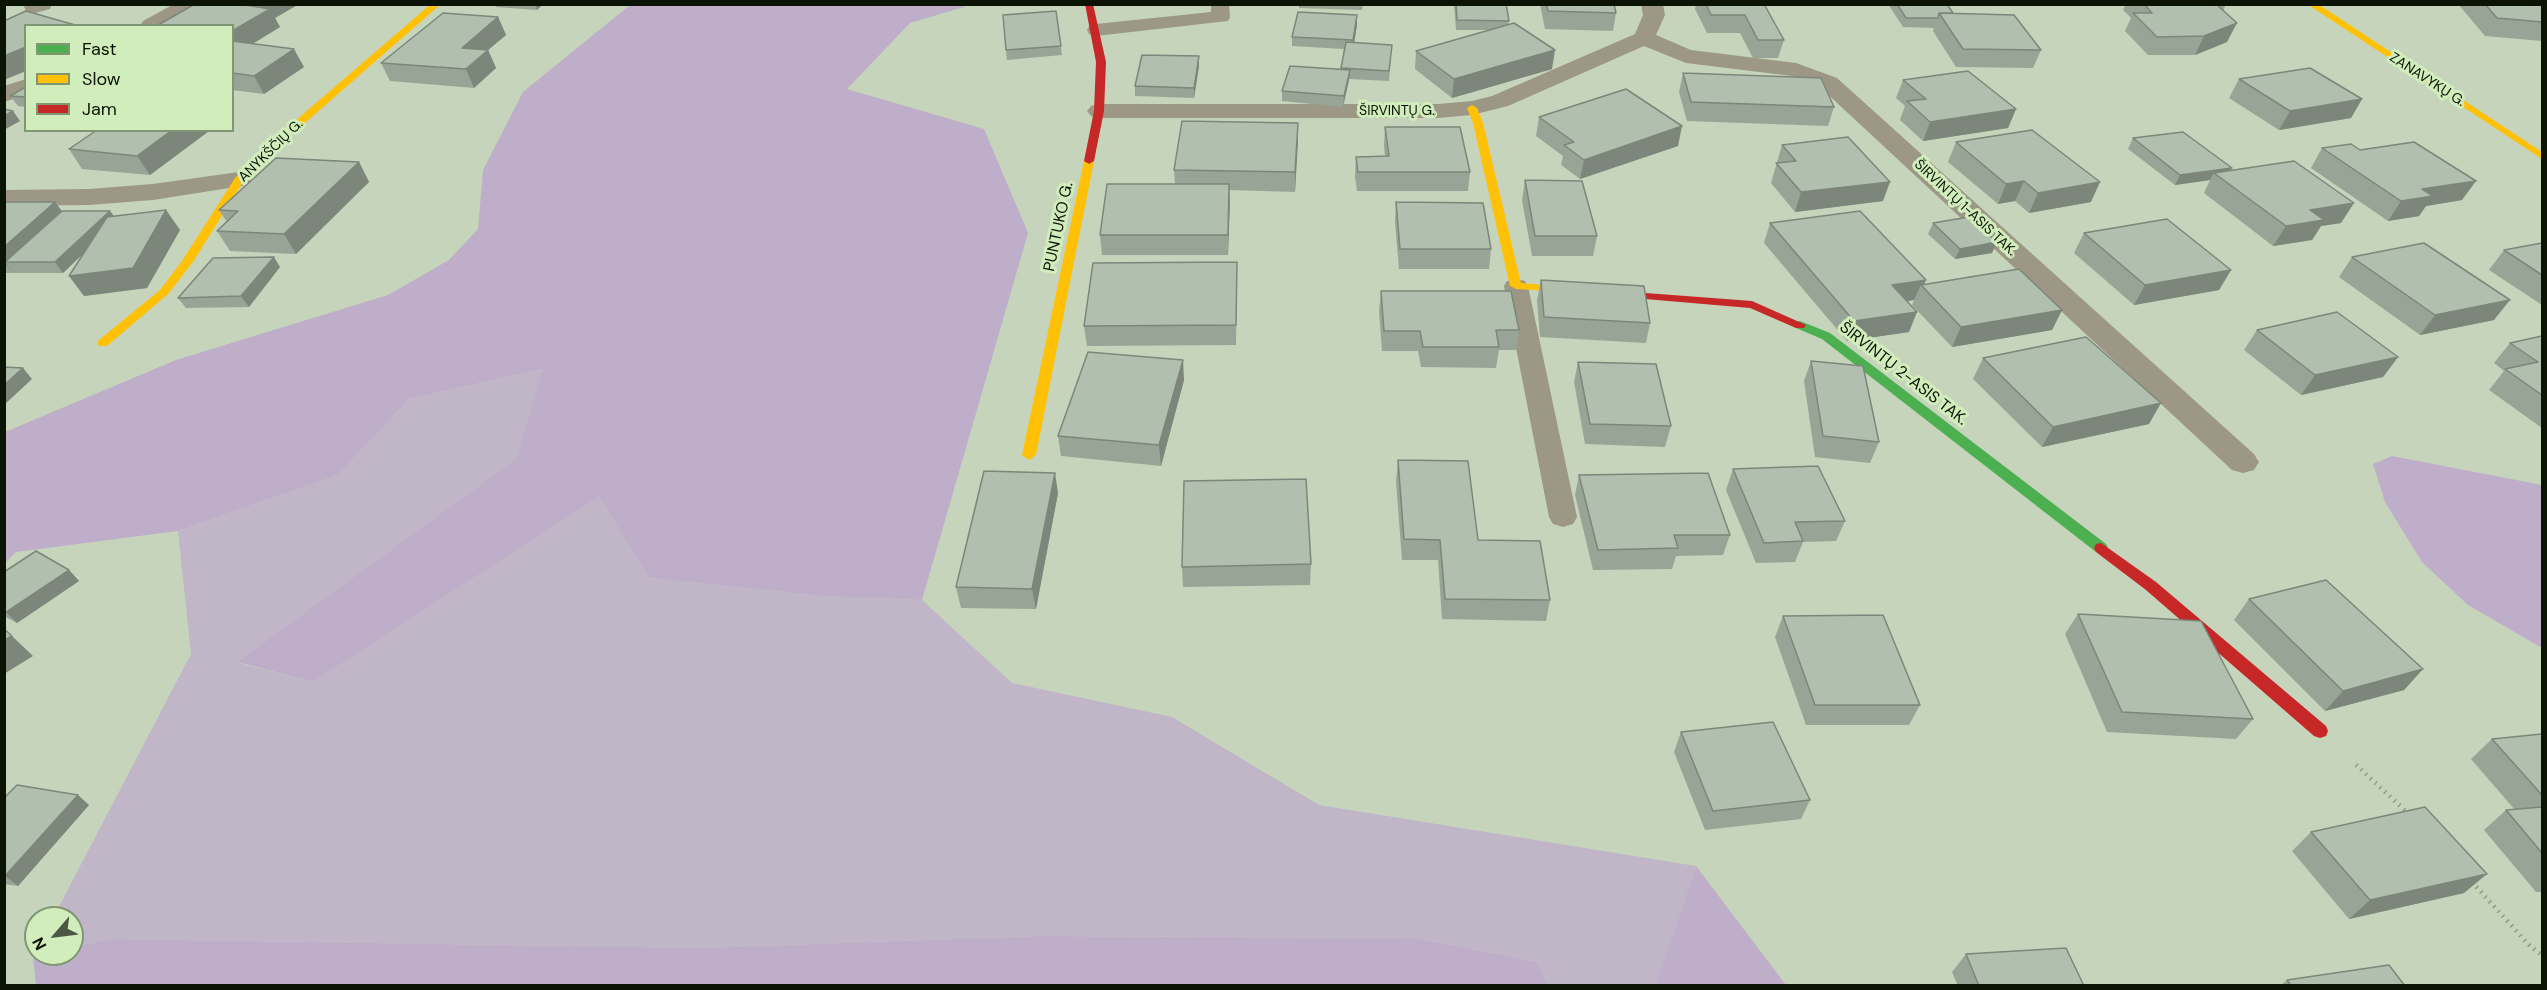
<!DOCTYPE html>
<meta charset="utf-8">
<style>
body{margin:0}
#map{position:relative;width:2547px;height:990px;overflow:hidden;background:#c5d4ba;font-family:"DM Sans",sans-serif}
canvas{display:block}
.frame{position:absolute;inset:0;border:6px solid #0a1304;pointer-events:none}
.legend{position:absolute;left:24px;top:24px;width:210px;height:108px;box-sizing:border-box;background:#d1edbc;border:2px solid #819672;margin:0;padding:8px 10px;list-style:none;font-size:18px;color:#0a1304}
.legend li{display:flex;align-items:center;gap:12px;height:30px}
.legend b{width:30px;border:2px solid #819672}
.north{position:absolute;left:24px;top:906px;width:60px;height:60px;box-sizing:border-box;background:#d1edbc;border:2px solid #819672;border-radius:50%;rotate:242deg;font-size:16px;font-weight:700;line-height:24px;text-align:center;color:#0a1304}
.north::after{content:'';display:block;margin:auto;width:21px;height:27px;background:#4b5744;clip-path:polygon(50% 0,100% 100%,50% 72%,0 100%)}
</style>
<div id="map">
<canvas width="2547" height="990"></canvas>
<div class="frame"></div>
<ul class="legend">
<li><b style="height:8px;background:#4caf50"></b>Fast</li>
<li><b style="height:8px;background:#ffc107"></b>Slow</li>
<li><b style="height:8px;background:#c62828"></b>Jam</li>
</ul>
<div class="north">N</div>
</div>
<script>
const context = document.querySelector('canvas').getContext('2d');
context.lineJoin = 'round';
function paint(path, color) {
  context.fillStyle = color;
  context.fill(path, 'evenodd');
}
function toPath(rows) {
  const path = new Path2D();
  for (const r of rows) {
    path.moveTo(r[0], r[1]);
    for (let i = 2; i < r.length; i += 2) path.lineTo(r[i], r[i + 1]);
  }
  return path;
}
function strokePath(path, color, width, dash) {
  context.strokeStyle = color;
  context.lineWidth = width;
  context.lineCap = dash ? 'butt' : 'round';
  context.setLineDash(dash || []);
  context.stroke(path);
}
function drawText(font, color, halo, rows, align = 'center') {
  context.font = font + ' "DM Sans",sans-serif';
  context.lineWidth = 6;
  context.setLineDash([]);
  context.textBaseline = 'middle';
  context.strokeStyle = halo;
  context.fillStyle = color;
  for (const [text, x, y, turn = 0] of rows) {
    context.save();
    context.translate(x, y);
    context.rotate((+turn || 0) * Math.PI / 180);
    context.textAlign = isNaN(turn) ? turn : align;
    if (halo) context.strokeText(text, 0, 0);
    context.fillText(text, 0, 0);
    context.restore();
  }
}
const green = toPath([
 [544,369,516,459,239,663,313,682,599,497,649,578,822,596,922,600,1012,683,1172,717,1319,805,1696,866,1656,986,1548,985,1537,962,1416,938,1039,936,702,948,112,939,72,947,72,918,53,918,191,654,178,531,338,475,409,399]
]);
const forest = toPath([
 [630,5,965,5,964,7,910,23,847,89,984,129,1028,233,922,600,822,596,649,578,599,497,313,682,238,662,516,459,543,369,409,399,338,475,178,531,16,552,5,563,5,432,176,360,388,295,449,260,478,229,483,170,523,92],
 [2392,456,2542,485,2542,648,2468,605,2422,562,2385,502,2373,464],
 [1696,866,1786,985,1656,985],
 [1039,936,1416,938,1537,962,1548,985,36,986,33,956,72,954,72,947,112,939,702,948]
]);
const path = toPath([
 [2356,765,2410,815],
 [2472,882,2530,946,2542,955]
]);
const lane = toPath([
 [1211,4,1229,4,1230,17,1228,21,1096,36,1089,34,1087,30,1089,26,1096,24,1211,12,1211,4],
 [1516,279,1525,281,1528,286,1577,517,1573,524,1563,527,1553,524,1549,517,1504,286,1507,281,1516,279]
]);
const street = toPath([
 [26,4,52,4,50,9,35,13,27,12,24,7,26,4],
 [174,4,201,4,199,9,168,26,140,26,143,21,174,4],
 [1641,4,1663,4,1665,15,1656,35,1691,50,1796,63,1837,78,2254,454,2259,462,2254,470,2243,473,2232,470,1821,88,1792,76,1686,63,1644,46,1508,106,1472,115,1438,118,1099,118,1091,116,1087,111,1091,106,1099,104,1438,104,1472,101,1492,96,1635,34,1643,15,1641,4],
 [26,79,26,95,4,102,4,86,26,79],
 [239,172,248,175,252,180,248,185,153,200,89,205,4,206,4,190,89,189,153,184,239,172]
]);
const fast = toPath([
 [1800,321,1830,333,2106,544,2108,548,2106,552,2096,552,1822,339,1796,328,1794,325,1796,322,1800,321]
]);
const slow = toPath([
 [431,4,441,4,274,150,243,182,193,262,168,294,107,346,99,346,97,343,99,340,160,290,182,261,235,178,266,146,431,4],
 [2307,4,2318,4,2542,152,2542,159,2307,4],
 [1472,105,1477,108,1483,123,1521,283,1579,288,1583,289,1583,293,1516,289,1510,286,1473,123,1467,108,1472,105],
 [1089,158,1094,161,1036,455,1029,460,1022,455,1084,161,1089,158]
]);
const jam = toPath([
 [1085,4,1093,4,1106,62,1104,111,1094,161,1089,164,1084,161,1094,111,1096,62,1085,4],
 [1579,288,1752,301,1806,325,1804,328,1796,328,1750,308,1575,293,1575,289,1579,288],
 [2101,543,2156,582,2326,726,2328,731,2326,736,2320,738,2314,736,2146,590,2096,552,2094,548,2096,544,2101,543]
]);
const wall = toPath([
 [195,4,299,4,275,18,280,27,252,44,304,67,264,94,232,90,232,26,158,25],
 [495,4,543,4,537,10,496,7],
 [1299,4,1363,4,1362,10,1299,8],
 [1454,4,1506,4,1509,21,1508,25,1552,69,1452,98,1415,69,1416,51,1489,30,1456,30],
 [1540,4,1614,4,1616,13,1613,31,1545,29],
 [1696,4,1764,4,1784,40,1778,58,1753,58,1740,33,1707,33,1695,9],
 [1888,4,1947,4,1953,13,2041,50,2033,68,1956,67,1933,31,1934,28,1903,27],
 [2126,4,2226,4,2223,11,2227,42,2195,55,2148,55,2125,31,2131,18,2123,10],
 [2458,4,2542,4,2542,41,2485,36],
 [1056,11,1062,55,1007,60,1006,50],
 [498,17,506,35,488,50,496,68,474,88,390,81,381,63],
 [1357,25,1354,43,1391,55,1389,81,1349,79,1343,107,1282,101,1282,91,1341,70,1344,49,1292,46,1292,37],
 [1199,66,1194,98,1135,96,1135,86],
 [1683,73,1834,107,1828,126,1687,121,1679,92],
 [2239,79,2362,99,2351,118,2279,130,2229,98],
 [1903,80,2016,109,2008,128,1923,141,1900,120,1905,106,1896,98],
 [26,87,26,107,18,106,10,96],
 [1539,117,1678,146,1580,179,1561,165,1563,156,1536,136],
 [1298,123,1295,192,1229,190,1228,255,1102,255,1100,235,1175,184,1174,170],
 [1385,127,1470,172,1468,191,1357,191,1355,176,1356,157,1385,156,1384,146],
 [209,131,150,175,82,169,69,149],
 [2133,138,2232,168,2230,171,2341,223,2321,226,2312,240,2273,246,2204,193,2210,180,2175,185,2128,149],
 [1956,142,2091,202,2029,213,2015,201,1998,204,1948,162],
 [1782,145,1883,201,1795,212,1771,183],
 [2322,148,2360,150,2462,200,2426,206,2419,216,2388,221,2311,168],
 [359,162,369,182,296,254,230,251,217,231,227,222,219,210],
 [1525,180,1597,236,1593,256,1532,256,1522,200],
 [4,202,55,202,62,211,110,211,114,216,166,210,180,230,147,288,84,296,83,254,63,273,4,273],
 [1396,202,1491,249,1489,269,1399,269,1395,222],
 [1770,223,1924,284,2062,310,2052,330,1952,347,1912,305,1914,300,1908,301,1909,332,1847,341,1764,243],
 [1933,223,1992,253,1955,259,1928,234],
 [2084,233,2231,270,2219,290,2134,305,2074,253],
 [2542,243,2542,305,2489,270,2504,250],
 [2352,257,2494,320,2420,335,2339,277],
 [1237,262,1236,345,1087,346,1084,326],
 [280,267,249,307,186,308,178,298],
 [1541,280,1650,323,1646,343,1540,337,1537,300],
 [1381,291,1519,330,1516,350,1499,350,1496,368,1421,367,1418,351,1382,351,1379,311],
 [2257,330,2398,357,2383,377,2301,395,2244,350],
 [2542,336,2542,428,2489,390,2504,371,2494,363,2510,343],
 [1983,358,2149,424,2042,447,1973,379],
 [1811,361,1879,442,1870,463,1815,457,1804,381],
 [1578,362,1671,426,1665,447,1585,444,1574,382],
 [1184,380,1161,466,1061,456,1058,436],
 [1398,460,1478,540,1550,600,1546,621,1442,619,1438,560,1402,560,1396,481],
 [1733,469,1845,521,1836,541,1803,542,1795,562,1756,563,1726,490],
 [1579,475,1730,535,1723,555,1676,556,1672,569,1593,570,1575,495],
 [1058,493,1036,609,961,608,956,587],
 [1311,564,1310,585,1183,587,1182,567],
 [69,570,79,581,17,623,4,616,4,572],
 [2249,599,2423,669,2404,690,2325,711,2234,620],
 [2078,614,2253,719,2236,739,2107,732,2065,634],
 [1783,616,1920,705,1909,725,1806,725,1775,637],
 [1681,732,1810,800,1801,819,1705,830,1674,752],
 [2542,734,2542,892,2536,892,2484,830,2506,810,2515,810,2471,759,2492,739],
 [4,798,89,805,18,886,4,884],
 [2311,832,2464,893,2349,919,2292,851],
 [1966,954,2084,986,1958,986,1952,972],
 [2287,980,2405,986,2280,986]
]);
const shadedWall = toPath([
 [260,4,299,4,275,18,280,27,236,54,232,47,232,31,264,13],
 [535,4,543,4,537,10],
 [1357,15,1357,25,1353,50,1353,40],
 [498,17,506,35,488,50,496,68,474,88,466,69,462,48],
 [2237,23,2227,42,2195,55,2204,36],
 [26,47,26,71,4,80,4,56],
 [294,49,304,67,264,94,254,76],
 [1555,50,1552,69,1452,98,1454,79],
 [1199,56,1199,66,1194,98,1194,88],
 [1350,70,1349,80,1343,107,1344,96],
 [2362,99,2351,118,2279,130,2290,111],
 [2016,109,2008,128,1923,141,1930,122],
 [13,111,20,121,4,130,4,116],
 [1298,123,1298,142,1295,192,1295,172],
 [1682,126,1678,146,1580,179,1584,160],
 [172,130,208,130,209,131,150,175,137,156],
 [359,162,369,182,296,254,284,234],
 [2232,168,2226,178,2214,173,2210,180,2175,185,2180,175],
 [2024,181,2015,201,1998,204,2006,184],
 [2476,181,2462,200,2426,206,2419,216,2388,221,2401,201,2422,189],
 [1890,182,1883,201,1795,212,1801,192],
 [2100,182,2091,202,2029,213,2038,193],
 [1229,184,1230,203,1228,255,1228,235],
 [55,202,69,221,5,262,13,273,4,262,4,247],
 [2354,203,2341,223,2321,226,2312,240,2273,246,2286,226,2310,210],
 [166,210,180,230,147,288,84,296,69,276],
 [110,211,117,221,63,273,55,262],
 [1997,242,1992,253,1955,259,1960,249],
 [274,257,280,267,249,307,241,296],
 [2231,270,2219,290,2134,305,2145,285],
 [1926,280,1923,287,1921,285,1914,300,1884,305,1892,285],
 [2510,300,2494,320,2420,335,2435,315],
 [2062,310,2052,330,1952,347,1961,327],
 [1917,312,1909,332,1847,341,1854,321],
 [2398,357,2383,377,2301,395,2315,375],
 [1183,360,1184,380,1161,466,1159,445],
 [23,368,32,379,4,405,4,385],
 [2161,403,2149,424,2042,447,2053,427],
 [1055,473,1058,493,1036,609,1032,589],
 [69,570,79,581,17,623,6,612],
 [12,636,33,656,4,674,4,640],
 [2423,669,2404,690,2325,711,2343,691],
 [78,795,89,805,18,886,5,876],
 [2487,874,2464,893,2349,919,2370,900]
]);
const building = toPath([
 [195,4,239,4,270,9,232,31,232,26,158,25,195,4],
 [1456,4,1506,4,1509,21,1457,20,1456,4],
 [1546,4,1614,4,1616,13,1548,11,1546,4],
 [1706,4,1764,4,1784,40,1758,40,1745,15,1711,15,1706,4],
 [1897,4,1947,4,1953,13,1939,13,1938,18,1906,18,1897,4],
 [2144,4,2216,4,2237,23,2204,36,2157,37,2133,13,2152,13,2144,4],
 [2485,4,2542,4,2542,22,2497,18,2485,4],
 [26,11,75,25,26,26,26,47,4,56,4,21,26,11],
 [1056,11,1061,46,1006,50,1003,15,1056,11],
 [1298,12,1357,15,1353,40,1292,37,1298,12],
 [443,13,498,17,462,48,488,50,466,69,381,63,443,13],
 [1939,13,2014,15,2041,50,1963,49,1939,13],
 [1514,23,1555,50,1454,79,1416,51,1514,23],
 [232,41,294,49,254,76,232,73,232,41],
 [1346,42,1392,45,1389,71,1341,68,1346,42],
 [1142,55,1199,56,1194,88,1135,86,1142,55],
 [1290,66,1350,70,1344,96,1282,91,1290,66],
 [2310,68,2362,99,2290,111,2239,79,2310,68],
 [1968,71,2016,109,1930,122,1907,101,1926,99,1903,80,1968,71],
 [1683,73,1821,78,1834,107,1691,102,1683,73],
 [26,87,26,97,10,96,26,87],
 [1626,89,1682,126,1584,160,1564,145,1574,142,1539,117,1626,89],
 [4,109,13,111,4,116,4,109],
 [1182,121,1298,123,1295,172,1174,170,1182,121],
 [1385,127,1460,127,1470,172,1358,172,1356,157,1389,156,1385,127],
 [97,130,172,130,137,156,69,149,97,130],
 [2032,130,2100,182,2038,193,2024,181,2006,184,1956,142,2032,130],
 [2183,132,2232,168,2180,175,2133,138,2183,132],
 [1848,137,1890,182,1801,192,1776,163,1796,161,1782,145,1848,137],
 [2414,142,2476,181,2422,189,2433,196,2401,201,2322,148,2351,144,2360,150,2414,142],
 [276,158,359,162,284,234,217,231,238,211,219,210,276,158],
 [2294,161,2354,203,2310,210,2324,220,2286,226,2214,173,2294,161],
 [1525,180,1582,181,1597,236,1535,236,1525,180],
 [1107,184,1229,184,1228,235,1100,235,1107,184],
 [4,202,55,202,4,247,4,202],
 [1396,202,1483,203,1491,249,1400,249,1396,202],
 [166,210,133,268,69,276,107,217,166,210],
 [62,211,110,211,55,262,5,262,62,211],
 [1860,211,1926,280,1892,285,1917,312,1854,321,1770,223,1860,211],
 [1969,217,1997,242,1960,249,1933,223,1969,217],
 [2167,219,2231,270,2145,285,2084,233,2167,219],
 [2424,243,2510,300,2435,315,2352,257,2424,243],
 [2542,243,2542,275,2504,250,2542,243],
 [274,257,241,296,178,298,213,258,274,257],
 [1237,262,1236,325,1084,326,1093,263,1237,262],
 [2019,269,2062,310,1961,327,1921,285,2019,269],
 [1541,280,1644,286,1650,323,1544,317,1541,280],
 [1381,291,1511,291,1519,330,1496,330,1499,347,1423,347,1420,331,1384,331,1381,291],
 [2337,312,2398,357,2315,375,2257,330,2337,312],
 [2542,336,2542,395,2505,369,2538,362,2510,343,2542,336],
 [2086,337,2161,403,2053,427,1983,358,2086,337],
 [1088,352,1183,360,1159,445,1058,436,1088,352],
 [1811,361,1863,366,1879,442,1823,436,1811,361],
 [1578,362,1656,364,1671,426,1590,424,1578,362],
 [4,367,23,368,4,385,4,367],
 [1398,460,1468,461,1478,540,1540,541,1550,600,1445,599,1440,540,1404,539,1398,460],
 [1818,466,1845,521,1795,522,1803,541,1764,543,1733,469,1818,466],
 [984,471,1055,473,1032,589,956,587,984,471],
 [1708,473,1730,535,1674,535,1678,548,1598,550,1579,475,1708,473],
 [1306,479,1311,564,1182,567,1184,481,1306,479],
 [36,551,69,570,6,612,4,611,4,572,36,551],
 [2326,580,2423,669,2343,691,2249,599,2326,580],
 [2078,614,2201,621,2253,719,2122,712,2078,614],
 [1883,615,1920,705,1815,705,1783,616,1883,615],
 [4,629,12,636,4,640,4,629],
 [1773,722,1810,800,1713,811,1681,732,1773,722],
 [2542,734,2542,795,2492,739,2542,734],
 [17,785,78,795,5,876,4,798,17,785],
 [2425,807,2487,874,2370,900,2311,832,2425,807],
 [2542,807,2542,853,2506,810,2542,807],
 [2066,948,2084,986,1979,986,1966,954,2066,948],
 [2389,965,2405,986,2291,986,2287,980,2389,965]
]);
const farStreetnames = [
 ["ZANAVYKŲ G.",2427,80,33],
 ["ŠIRVINTŲ G.",1397,111],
 ["ANYKŠČIŲ G.",271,151,-44],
 ["ŠIRVINTŲ 1-ASIS TAK.",1965,208,43]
];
const streetNames = [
 ["PUNTUKO G.",1059,227,-78],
 ["ŠIRVINTŲ 2-ASIS TAK.",1903,374,38]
];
paint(green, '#c1b5c8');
paint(forest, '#beaec9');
strokePath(path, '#979987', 4.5, [1.5, 5]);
paint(lane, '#9c9885');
paint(street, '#9c9885');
paint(fast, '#4caf50');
paint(slow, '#ffc107');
paint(jam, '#c62828');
paint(wall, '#98a596');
paint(shadedWall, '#7c867a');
paint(building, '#b1c0ae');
strokePath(building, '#7c867a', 1.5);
drawText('14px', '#0a1304', '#d1edbc', farStreetnames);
drawText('16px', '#0a1304', '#d1edbc', streetNames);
</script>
